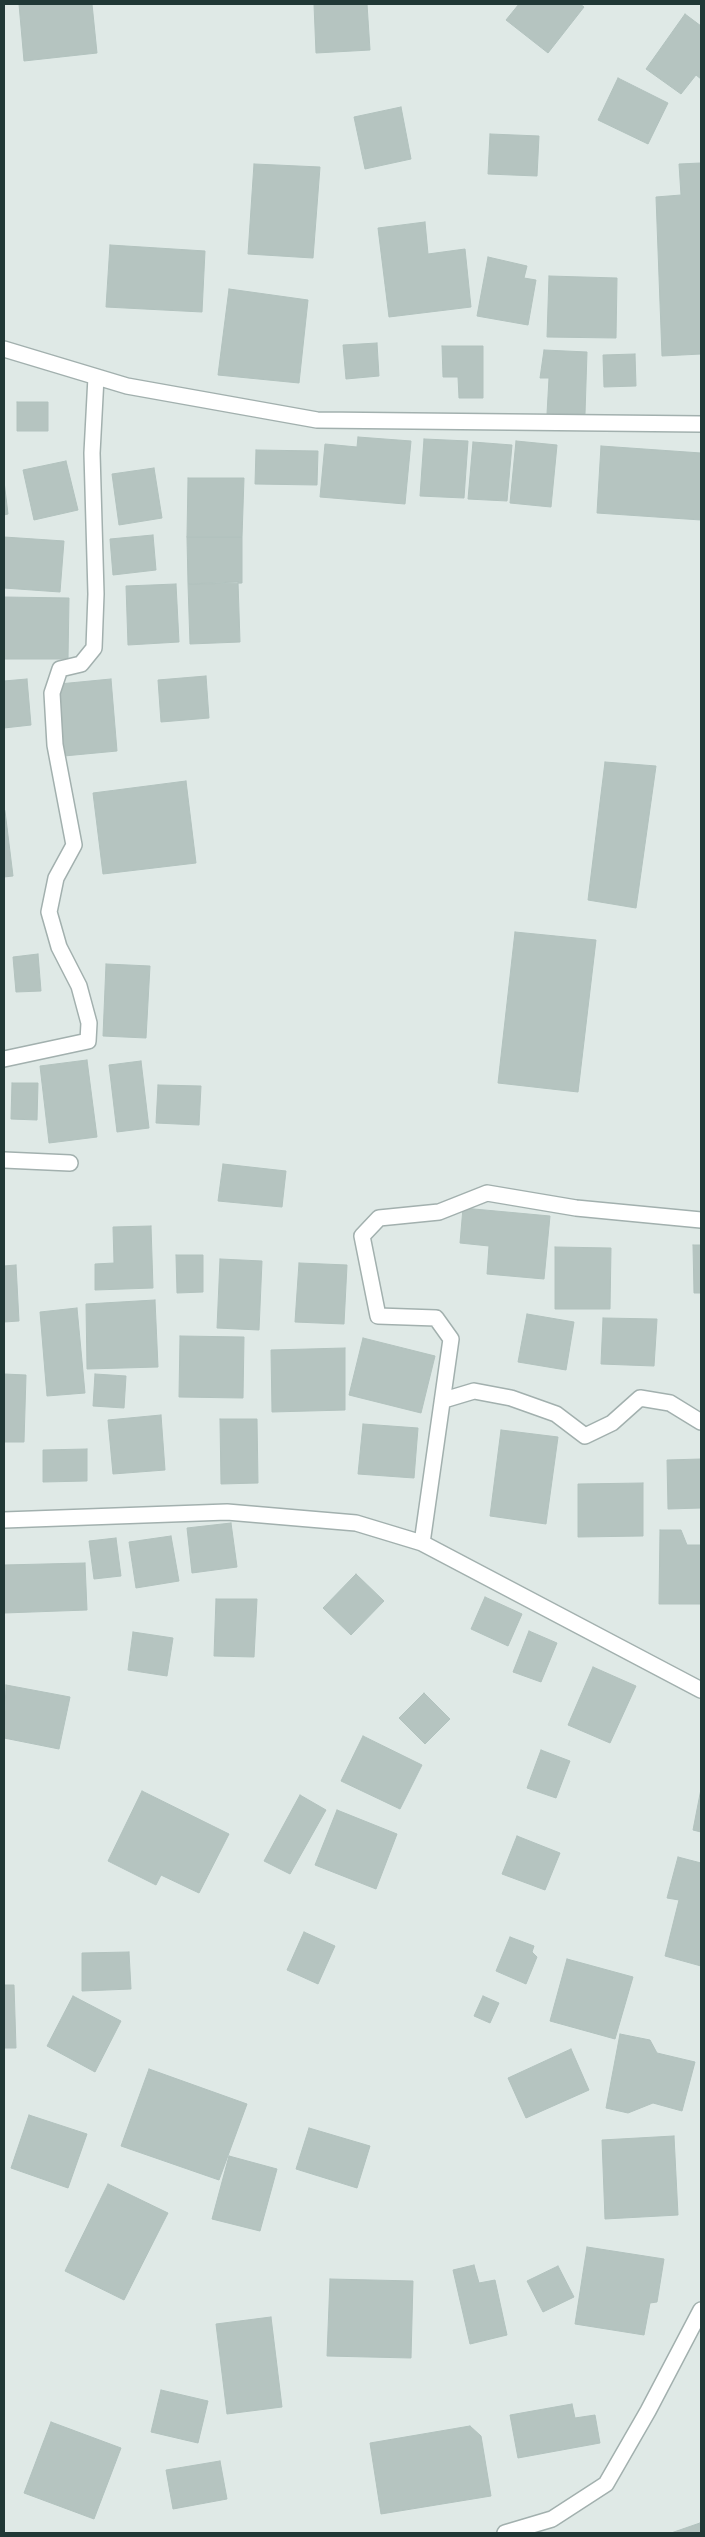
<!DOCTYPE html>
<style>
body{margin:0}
#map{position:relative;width:705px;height:2537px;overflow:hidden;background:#dfe9e6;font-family:Overpass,sans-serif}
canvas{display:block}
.frame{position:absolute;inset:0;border:5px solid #213836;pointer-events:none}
</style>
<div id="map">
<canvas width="705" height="2537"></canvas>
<div class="frame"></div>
</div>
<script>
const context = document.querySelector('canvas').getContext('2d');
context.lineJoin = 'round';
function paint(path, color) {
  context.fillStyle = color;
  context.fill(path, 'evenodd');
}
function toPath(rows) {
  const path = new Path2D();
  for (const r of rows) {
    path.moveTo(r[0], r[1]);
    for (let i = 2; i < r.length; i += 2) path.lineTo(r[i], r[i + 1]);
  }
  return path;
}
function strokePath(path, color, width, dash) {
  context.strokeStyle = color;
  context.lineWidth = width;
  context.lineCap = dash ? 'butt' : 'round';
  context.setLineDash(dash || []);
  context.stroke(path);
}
const building = toPath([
 [19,4,92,4,97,53,24,61,19,4],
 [314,4,367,4,370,50,316,53,314,4],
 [519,4,580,4,584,7,548,53,506,20,519,4],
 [685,14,701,26,701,79,696,75,681,94,646,69,685,14],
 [618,78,668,103,648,144,598,120,618,78],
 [401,107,411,159,365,169,354,117,401,107],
 [490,134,539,136,537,176,488,174,490,134],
 [701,163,701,354,662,356,656,197,681,195,679,164,701,163],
 [254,164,320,167,313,258,248,254,254,164],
 [425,222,428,254,465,249,471,307,389,317,378,228,425,222],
 [110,245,205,251,202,312,106,307,110,245],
 [488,257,527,266,524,278,536,280,528,325,477,316,488,257],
 [549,276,617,278,616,338,547,337,549,276],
 [229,289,308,300,299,383,218,375,229,289],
 [377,343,379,376,346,379,343,345,377,343],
 [442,346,483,346,483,398,459,398,458,377,443,377,442,346],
 [544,350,587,352,585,414,547,414,549,378,540,378,544,350],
 [635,354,636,386,604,387,603,355,635,354],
 [17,402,48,402,48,431,17,431,17,402],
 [358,437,411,441,405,504,320,497,325,444,357,447,358,437],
 [424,439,468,441,464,498,420,496,424,439],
 [516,441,557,445,551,507,510,503,516,441],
 [473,442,512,445,507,501,468,499,473,442],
 [601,446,701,453,701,520,597,513,601,446],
 [256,450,318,451,317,485,255,484,256,450],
 [66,461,78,510,34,520,23,470,66,461],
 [154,468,162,518,119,525,112,474,154,468],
 [188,478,244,478,242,537,187,537,188,478],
 [4,481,8,514,4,515,4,481],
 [153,535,156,570,113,575,110,539,153,535],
 [4,537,64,541,60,592,4,588,4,537],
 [187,537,242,537,242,583,188,584,187,537],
 [238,582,240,642,190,644,188,584,238,582],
 [176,584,179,642,128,645,126,586,176,584],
 [4,597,69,598,68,659,4,659,4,597],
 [206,676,209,718,161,722,158,680,206,676],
 [27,679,31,725,4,728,4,681,27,679],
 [111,679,117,751,64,756,59,684,111,679],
 [605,762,656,766,636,908,588,900,605,762],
 [186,781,196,863,103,874,93,793,186,781],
 [5,811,13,876,4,877,4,812,5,811],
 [515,932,596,940,578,1092,498,1083,515,932],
 [38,954,41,991,16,992,13,957,38,954],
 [106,964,150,966,146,1038,103,1036,106,964],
 [87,1060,97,1137,49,1143,40,1066,87,1060],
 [141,1061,149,1128,117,1132,109,1065,141,1061],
 [12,1083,38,1083,37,1120,11,1119,12,1083],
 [158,1085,201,1086,199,1125,156,1123,158,1085],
 [223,1164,286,1171,282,1207,218,1201,223,1164],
 [463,1208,550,1216,544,1279,487,1274,489,1246,460,1243,463,1208],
 [151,1226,153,1288,95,1290,95,1264,114,1263,113,1227,151,1226],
 [693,1245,701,1245,701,1293,694,1293,693,1245],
 [555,1247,611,1248,610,1309,555,1309,555,1247],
 [176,1255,203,1255,203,1292,177,1293,176,1255],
 [220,1259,262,1261,259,1330,217,1328,220,1259],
 [299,1263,347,1265,344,1324,295,1322,299,1263],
 [16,1265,19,1321,4,1322,4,1266,16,1265],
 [155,1300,158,1367,87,1369,86,1304,155,1300],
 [77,1308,85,1393,47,1396,40,1312,77,1308],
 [527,1314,574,1322,566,1370,518,1362,527,1314],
 [603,1318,657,1319,654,1366,601,1364,603,1318],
 [180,1336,244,1337,243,1398,179,1397,180,1336],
 [363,1338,435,1356,421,1413,349,1395,363,1338],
 [345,1348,345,1410,272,1412,271,1350,345,1348],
 [4,1374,26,1375,24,1442,4,1442,4,1374],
 [95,1374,126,1376,124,1408,93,1406,95,1374],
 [161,1415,165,1470,113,1474,108,1420,161,1415],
 [220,1419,257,1419,258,1483,221,1484,220,1419],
 [363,1424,418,1428,414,1478,358,1474,363,1424],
 [501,1430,558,1437,546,1524,490,1516,501,1430],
 [87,1449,87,1481,43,1482,43,1450,87,1449],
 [701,1459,701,1508,668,1509,667,1460,701,1459],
 [643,1483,643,1536,578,1537,578,1484,643,1483],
 [231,1523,237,1567,192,1573,187,1528,231,1523],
 [660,1530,681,1530,687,1545,701,1545,701,1604,659,1604,660,1530],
 [171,1536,179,1581,136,1588,129,1542,171,1536],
 [116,1538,121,1576,94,1579,89,1541,116,1538],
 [85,1563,87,1610,4,1613,4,1565,85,1563],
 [356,1574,384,1601,351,1635,323,1608,356,1574],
 [485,1597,522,1614,508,1646,471,1629,485,1597],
 [216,1599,257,1599,254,1657,214,1656,216,1599],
 [529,1631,557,1643,541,1682,513,1672,529,1631],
 [133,1632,173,1638,167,1676,128,1670,133,1632],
 [593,1667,636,1686,610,1743,568,1725,593,1667],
 [6,1685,70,1697,59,1749,4,1738,6,1685],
 [424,1693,450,1719,425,1744,399,1718,424,1693],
 [363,1736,422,1765,400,1809,341,1781,363,1736],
 [541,1750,570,1761,556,1798,527,1788,541,1750],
 [701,1789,701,1832,693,1830,701,1789],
 [142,1791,229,1834,199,1893,161,1875,156,1885,108,1861,142,1791],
 [300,1795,326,1810,290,1874,264,1861,300,1795],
 [337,1810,397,1834,376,1889,315,1865,337,1810],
 [517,1836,560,1853,545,1890,502,1874,517,1836],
 [678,1857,701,1863,701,1966,665,1956,679,1900,667,1898,678,1857],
 [304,1932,335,1946,318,1984,287,1970,304,1932],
 [510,1937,534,1946,532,1952,537,1957,526,1984,496,1971,510,1937],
 [129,1952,131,1989,82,1991,82,1953,129,1952],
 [567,1959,633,1977,615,2039,550,2021,567,1959],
 [4,1985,14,1985,16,2048,4,2048,4,1985],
 [73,1996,121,2021,95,2072,47,2046,73,1996],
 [483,1996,499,2003,490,2023,474,2016,483,1996],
 [620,2034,650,2040,657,2053,695,2062,682,2111,653,2103,628,2113,606,2108,620,2034],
 [571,2049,589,2090,526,2118,508,2078,571,2049],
 [149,2069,247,2104,219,2180,121,2146,149,2069],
 [29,2115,87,2134,68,2188,11,2168,29,2115],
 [309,2128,370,2146,357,2188,296,2169,309,2128],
 [674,2136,678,2215,605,2219,602,2140,674,2136],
 [229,2156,277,2169,260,2231,212,2219,229,2156],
 [108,2184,168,2213,124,2300,65,2271,108,2184],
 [587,2247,664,2259,657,2302,650,2303,644,2335,575,2324,587,2247],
 [474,2265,479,2283,495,2280,507,2335,470,2344,453,2270,474,2265],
 [558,2266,574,2297,543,2312,527,2281,558,2266],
 [330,2279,413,2281,411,2358,327,2356,330,2279],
 [271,2317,282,2407,227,2414,216,2324,271,2317],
 [161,2390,208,2401,198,2443,151,2432,161,2390],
 [572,2404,575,2418,595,2415,600,2443,518,2458,510,2415,572,2404],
 [51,2422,121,2448,94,2519,24,2493,51,2422],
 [470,2426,481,2436,491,2496,381,2514,370,2443,470,2426],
 [220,2461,227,2499,173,2509,166,2470,220,2461],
 [700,2523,701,2533,671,2533,700,2523]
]);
const street = toPath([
 [4,349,127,386,317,420,701,424],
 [4,1059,88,1041,89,1023,79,986,59,947,49,912,56,878,74,845,55,745,52,693,60,669,81,664,94,648,96,594,92,453,96,377],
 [4,1160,70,1163],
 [444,1400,474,1391,511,1398,556,1414,585,1436,612,1423,640,1398,670,1403,701,1422],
 [4,1520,227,1512,356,1523,422,1543,701,1690],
 [422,1543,451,1339,436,1318,378,1316,362,1236,379,1218,439,1212,487,1193,576,1208,701,1220],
 [505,2533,552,2519,606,2484,648,2411,701,2310]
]);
paint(building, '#b5c4c0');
strokePath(building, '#b2c2be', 1);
strokePath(street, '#a2b0ae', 18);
strokePath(street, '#fff', 15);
</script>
